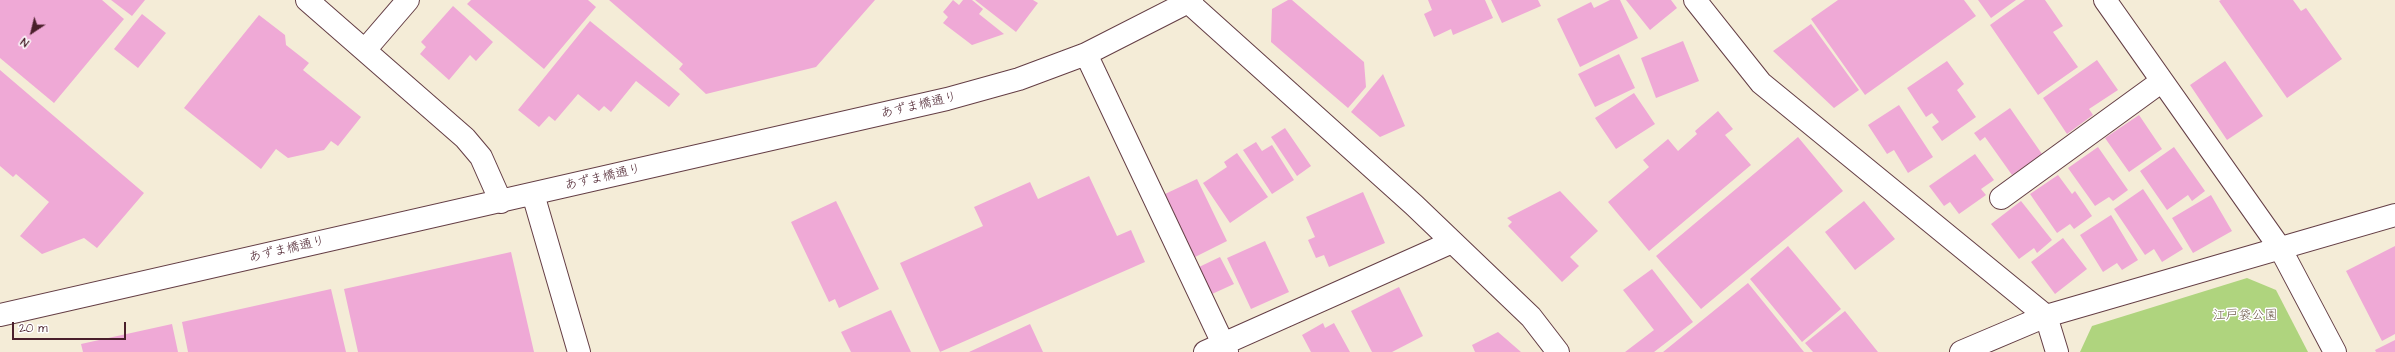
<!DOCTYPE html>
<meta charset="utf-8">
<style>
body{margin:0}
#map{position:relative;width:2395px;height:352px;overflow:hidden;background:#f4ecd7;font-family:"Architects Daughter",sans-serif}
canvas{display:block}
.north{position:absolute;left:12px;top:12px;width:40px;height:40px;-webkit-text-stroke:3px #fff;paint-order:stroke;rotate:215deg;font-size:11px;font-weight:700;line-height:16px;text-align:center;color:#4a1f2b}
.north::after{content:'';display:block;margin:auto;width:14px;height:18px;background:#4a1f2b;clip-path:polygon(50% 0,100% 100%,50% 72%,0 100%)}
.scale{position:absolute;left:12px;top:322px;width:114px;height:18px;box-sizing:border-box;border:2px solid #4a1f2b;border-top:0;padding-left:5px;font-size:12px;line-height:14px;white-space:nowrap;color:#4a1f2b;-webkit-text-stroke:3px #fff;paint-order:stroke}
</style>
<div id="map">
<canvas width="2395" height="352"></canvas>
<div class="north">N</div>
<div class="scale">20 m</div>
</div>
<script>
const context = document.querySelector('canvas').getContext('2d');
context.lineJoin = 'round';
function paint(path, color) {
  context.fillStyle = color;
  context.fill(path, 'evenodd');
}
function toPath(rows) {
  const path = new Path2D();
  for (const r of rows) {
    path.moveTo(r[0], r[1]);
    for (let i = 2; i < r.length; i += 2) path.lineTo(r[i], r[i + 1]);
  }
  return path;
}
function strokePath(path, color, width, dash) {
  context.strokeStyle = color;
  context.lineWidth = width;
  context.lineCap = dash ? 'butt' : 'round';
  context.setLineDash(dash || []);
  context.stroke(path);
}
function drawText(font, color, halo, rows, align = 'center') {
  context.font = font + ' "Architects Daughter","Klee One",sans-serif';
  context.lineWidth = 3;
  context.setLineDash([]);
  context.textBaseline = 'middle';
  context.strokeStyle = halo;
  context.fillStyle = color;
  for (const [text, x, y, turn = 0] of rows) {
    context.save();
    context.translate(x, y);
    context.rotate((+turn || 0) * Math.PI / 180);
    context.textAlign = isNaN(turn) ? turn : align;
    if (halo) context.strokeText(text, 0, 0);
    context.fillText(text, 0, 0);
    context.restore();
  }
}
const green = toPath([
 [2247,278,2276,290,2308,352,2080,352,2092,326]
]);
const building = toPath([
 [0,0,102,0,124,19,54,103,0,58],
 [111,0,145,0,132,16],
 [471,0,588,0,596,7,544,69,467,4],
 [609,0,875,0,816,67,706,94,679,69,683,64],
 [953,0,959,5,963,0,972,0,983,9,979,14,1004,34,972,45,943,23,948,17,943,12],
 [975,0,1033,0,1038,3,1016,32],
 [1288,0,1292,0,1364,62,1366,87,1348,108,1271,42,1272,9],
 [1428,0,1485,0,1493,18,1453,35,1451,29,1434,37,1424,14,1432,10],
 [1491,0,1538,0,1541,6,1502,23],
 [1610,0,1620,0,1638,38,1580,67,1557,19,1591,2,1594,8],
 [1626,0,1671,0,1677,8,1650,30],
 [1838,0,1964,0,1976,16,1865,95,1811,19],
 [1978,0,2016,0,1991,18],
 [2025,0,2045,0,2063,26,2053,32,2078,67,2038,95,1990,25],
 [2221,0,2293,0,2301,11,2306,8,2342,59,2287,98,2219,1],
 [453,6,493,42,476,61,470,55,449,80,420,54,426,47,421,42],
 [142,14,166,33,138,68,114,49],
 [259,15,285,35,286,45,309,63,303,70,361,117,338,146,331,141,324,150,288,158,276,149,261,169,184,108],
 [590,21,680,94,669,107,636,81,611,112,604,106,599,111,578,94,555,121,549,116,539,127,518,110],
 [1811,24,1859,90,1834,108,1773,51],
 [1683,41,1699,81,1656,98,1641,58],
 [1619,54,1635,88,1595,107,1578,74],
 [2097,60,2118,90,2089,109,2093,115,2067,134,2043,98],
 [1947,61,1964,84,1957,90,1976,117,1942,141,1932,127,1939,122,1932,113,1926,117,1907,88],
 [2225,61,2263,116,2227,140,2190,85],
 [0,70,144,193,97,248,84,238,42,254,20,236,49,202,16,174,13,177,0,166],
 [1383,74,1405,126,1380,137,1351,112],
 [1634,93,1655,124,1616,149,1595,118],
 [1899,105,1933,157,1908,173,1894,150,1887,154,1868,125],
 [2010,108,2042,154,2012,175,1985,137,1980,141,1974,133],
 [1718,111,1733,129,1725,135,1751,165,1649,251,1608,202,1649,167,1643,160,1668,139,1678,151,1697,134,1695,131],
 [2139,115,2162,149,2129,172,2105,138],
 [1285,128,1311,166,1297,176,1271,137],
 [1798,137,1843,191,1701,309,1656,256],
 [1256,142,1262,151,1272,145,1294,180,1272,194,1243,150],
 [2098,147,2128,190,2113,201,2109,197,2095,206,2068,168],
 [2174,147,2205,191,2192,201,2188,195,2167,210,2140,171],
 [1237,153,1268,197,1230,223,1203,183,1227,167,1224,162],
 [1975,154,1994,180,1981,189,1986,195,1959,214,1950,202,1944,206,1929,186],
 [2058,175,2072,194,2075,191,2092,216,2074,229,2070,224,2057,233,2030,194],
 [1089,176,1117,236,1131,230,1145,262,940,352,900,263,983,226,974,207,1030,182,1038,199],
 [1197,179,1227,241,1195,257,1165,194],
 [2143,189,2183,249,2162,262,2154,249,2145,255,2114,209],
 [1560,191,1598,231,1570,257,1579,266,1562,282,1508,226,1512,222,1507,218],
 [1363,192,1385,243,1329,267,1324,255,1316,258,1308,240,1315,237,1306,217],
 [2211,195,2232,231,2193,253,2172,218],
 [836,201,879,289,839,308,835,299,829,302,791,222],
 [1864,201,1895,239,1855,270,1825,232],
 [2021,201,2052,240,2037,253,2034,248,2019,259,1991,224],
 [2111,215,2138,260,2122,270,2117,263,2103,272,2080,235],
 [2063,238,2087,269,2055,294,2031,262],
 [1265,241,1289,292,1251,309,1227,258],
 [1788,246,1841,309,1802,342,1750,279],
 [2395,246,2395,334,2382,341,2346,271],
 [511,252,534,352,358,352,344,289],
 [1220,257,1234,284,1212,294,1199,267],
 [1652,269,1693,322,1654,352,1625,352,1654,330,1623,290],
 [1748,283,1804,352,1663,352],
 [1399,287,1423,336,1392,352,1372,352,1351,311],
 [331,289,346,352,188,352,182,322],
 [891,310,911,352,851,352,841,332],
 [1845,311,1878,352,1813,352,1805,343],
 [1323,323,1325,328,1334,323,1350,352,1311,352,1302,335],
 [172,324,178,352,83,352,81,344],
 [1030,324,1043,352,969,352],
 [1498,332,1521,352,1475,352,1472,345],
 [2395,340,2395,352,2376,352,2375,350]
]);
const minor = toPath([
 [307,0,465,138,481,157,501,202],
 [1186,0,1414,205,1531,317,1558,352],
 [1695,0,1761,83,2046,316,2057,352],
 [2105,0,2280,248,2335,352],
 [365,50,408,0],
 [1086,54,1227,352],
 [533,194,579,352],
 [2001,198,2162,81],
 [0,315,947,99,1019,79,1086,54,1192,0],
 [1205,352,1452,242],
 [1961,352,2046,316,2395,215]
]);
const streetNames = [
 ["あずま橋通り",919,106,-13],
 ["あずま橋通り",603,178,-13],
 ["あずま橋通り",287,250,-13]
];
const parkNames = [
 ["江戸袋公園",2245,316]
];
paint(green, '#afd47e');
paint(building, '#efa9d6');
strokePath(minor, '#643e45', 24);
strokePath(minor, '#fff', 22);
drawText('13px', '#4a1f2b', '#fff', streetNames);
drawText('13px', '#685544', '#fff', parkNames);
</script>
